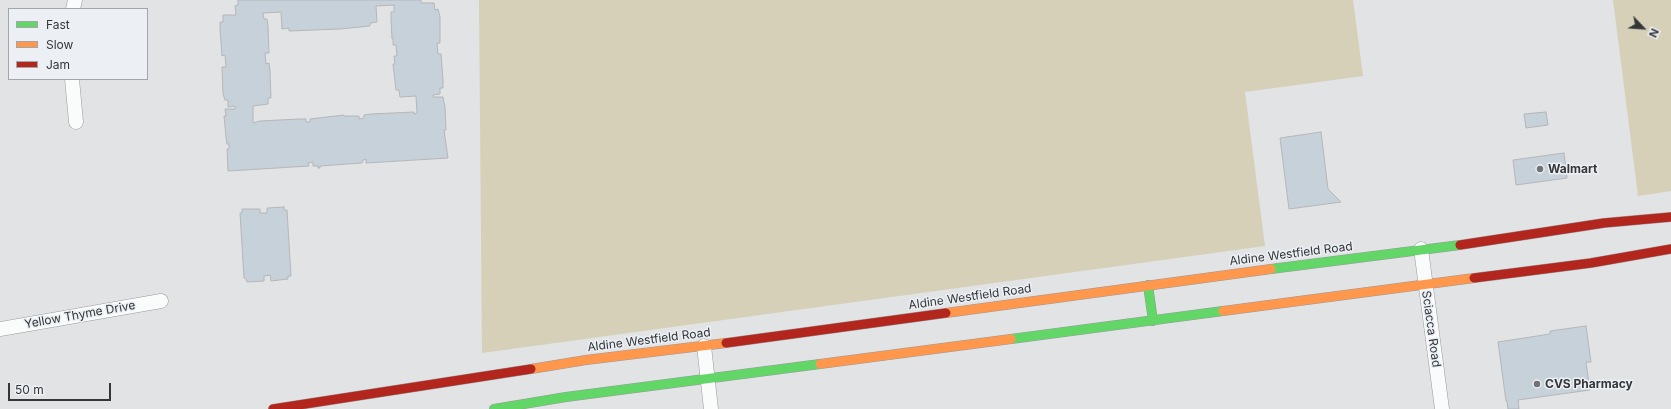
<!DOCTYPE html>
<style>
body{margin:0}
#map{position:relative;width:1671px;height:409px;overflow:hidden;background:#e1e3e5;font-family:Inter,sans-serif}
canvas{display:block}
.legend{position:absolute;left:8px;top:8px;width:140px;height:72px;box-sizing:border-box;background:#ecf0f5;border:1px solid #a2a6a9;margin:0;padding:5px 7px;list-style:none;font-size:12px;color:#343638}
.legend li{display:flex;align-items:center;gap:8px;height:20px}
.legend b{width:20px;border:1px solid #a2a6a9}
.north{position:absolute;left:1623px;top:8px;width:40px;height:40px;-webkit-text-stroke:3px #ecf0f5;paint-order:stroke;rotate:115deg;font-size:11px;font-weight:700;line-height:16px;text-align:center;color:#343638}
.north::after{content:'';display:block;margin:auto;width:14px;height:18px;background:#343638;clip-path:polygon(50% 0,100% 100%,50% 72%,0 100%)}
.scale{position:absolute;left:8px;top:383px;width:103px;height:18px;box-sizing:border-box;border:2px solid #343638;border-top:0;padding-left:5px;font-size:12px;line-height:14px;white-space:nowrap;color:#343638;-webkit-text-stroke:3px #ecf0f5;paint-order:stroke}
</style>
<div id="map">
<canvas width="1671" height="409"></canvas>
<ul class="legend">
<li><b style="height:5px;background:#63d668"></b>Fast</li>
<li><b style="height:5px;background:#ff974d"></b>Slow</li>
<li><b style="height:5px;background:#b3261e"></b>Jam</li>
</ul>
<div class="north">N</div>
<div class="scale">50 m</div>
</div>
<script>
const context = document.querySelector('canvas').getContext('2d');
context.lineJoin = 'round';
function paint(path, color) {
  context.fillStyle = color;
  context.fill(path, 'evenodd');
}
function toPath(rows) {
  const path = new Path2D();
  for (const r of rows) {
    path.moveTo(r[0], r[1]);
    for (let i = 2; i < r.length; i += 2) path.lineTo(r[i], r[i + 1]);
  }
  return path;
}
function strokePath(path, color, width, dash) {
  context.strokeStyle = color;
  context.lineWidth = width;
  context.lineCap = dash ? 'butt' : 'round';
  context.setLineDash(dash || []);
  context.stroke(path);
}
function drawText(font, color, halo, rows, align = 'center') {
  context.font = font + ' Inter,sans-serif';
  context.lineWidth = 3;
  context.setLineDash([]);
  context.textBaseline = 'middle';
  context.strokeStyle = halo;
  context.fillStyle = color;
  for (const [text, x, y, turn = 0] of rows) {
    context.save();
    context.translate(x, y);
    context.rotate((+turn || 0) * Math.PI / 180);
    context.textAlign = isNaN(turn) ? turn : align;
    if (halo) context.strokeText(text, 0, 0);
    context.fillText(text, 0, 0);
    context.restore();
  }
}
const green = toPath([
 [479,0,1353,0,1363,76,1245,92,1265,246,482,353],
 [1613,0,1671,0,1671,191,1638,196]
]);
const building = toPath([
 [238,0,421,0,421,3,434,3,435,10,438,9,440,17,440,43,437,43,438,54,441,54,443,80,443,88,440,88,440,94,433,95,433,97,443,97,445,107,446,130,444,130,448,158,366,163,366,159,363,160,362,163,320,166,320,168,318,168,318,166,313,166,313,162,308,163,309,166,228,171,227,149,229,149,229,144,227,144,226,137,224,116,226,116,225,109,235,109,235,106,228,107,228,100,225,100,223,94,222,67,226,67,225,55,222,56,220,29,220,22,223,22,223,15,236,15,235,6,238,5,238,0],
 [394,5,394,12,391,12,391,19,392,39,393,38,393,45,396,45,397,56,394,56,395,64,393,64,396,90,399,90,400,97,416,96,417,113,414,114,414,112,371,114,364,115,364,118,359,119,359,116,344,116,344,115,310,119,310,122,306,122,306,119,299,119,260,121,253,123,253,106,268,104,268,98,271,98,270,71,269,63,266,64,265,53,269,53,268,26,267,19,264,19,263,13,281,12,282,29,289,28,289,31,340,29,370,26,370,23,377,22,376,6,394,5],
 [1546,112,1548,125,1526,128,1524,114,1546,112],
 [1321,132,1328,189,1341,202,1289,209,1280,138,1321,132],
 [1564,153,1567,178,1516,185,1513,160,1564,153],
 [284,207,284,210,287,210,291,276,288,276,288,279,271,281,270,275,264,276,264,281,247,282,246,279,244,278,240,213,242,213,242,209,260,209,260,213,267,213,267,208,284,207],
 [1586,326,1591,362,1586,362,1590,390,1518,400,1519,409,1508,409,1507,401,1506,401,1498,342,1550,334,1550,331,1586,326]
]);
const street = toPath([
 [73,9,75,0],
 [72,79,76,122],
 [1421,249,1442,409],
 [0,329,161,301],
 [704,346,711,409]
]);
const fast = toPath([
 [1271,269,1460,245],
 [1148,285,1153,321],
 [1011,339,1223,311],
 [494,409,566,397,820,364]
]);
const slow = toPath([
 [1223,311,1474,278],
 [946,313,1271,269],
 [820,364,1011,339],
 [531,369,586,360,726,343]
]);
const jam = toPath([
 [1460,245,1604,223,1671,217],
 [1474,278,1591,263,1671,249],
 [726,343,946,313],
 [273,409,531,369]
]);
const markers = [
 [1540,169,4,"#717375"],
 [1537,384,4,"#717375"]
];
const poiNames = [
 ["Walmart",1548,169],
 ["CVS Pharmacy",1545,384]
];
const streetNames = [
 ["Aldine Westfield Road",1291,254,-7],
 ["Aldine Westfield Road",970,297,-8],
 ["Yellow Thyme Drive",80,315,-10],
 ["Sciacca Road",1431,329,82],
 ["Aldine Westfield Road",649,340,-7]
];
paint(green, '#d5d0b7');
paint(building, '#c6d1da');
strokePath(building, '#b5b6b8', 1);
strokePath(street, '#98999b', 15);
strokePath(fast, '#98999b', 10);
strokePath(slow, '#98999b', 10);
strokePath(jam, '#98999b', 10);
strokePath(street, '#fafbfb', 14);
strokePath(fast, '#63d668', 9);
strokePath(slow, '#ff974d', 9);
strokePath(jam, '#b3261e', 9);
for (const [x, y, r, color] of markers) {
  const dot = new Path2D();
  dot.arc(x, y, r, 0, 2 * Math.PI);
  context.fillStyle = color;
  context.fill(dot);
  strokePath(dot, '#ecf0f5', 1.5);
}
drawText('bold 12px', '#343638', '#ecf0f5', poiNames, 'left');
drawText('12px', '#343638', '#ecf0f5', streetNames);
</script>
